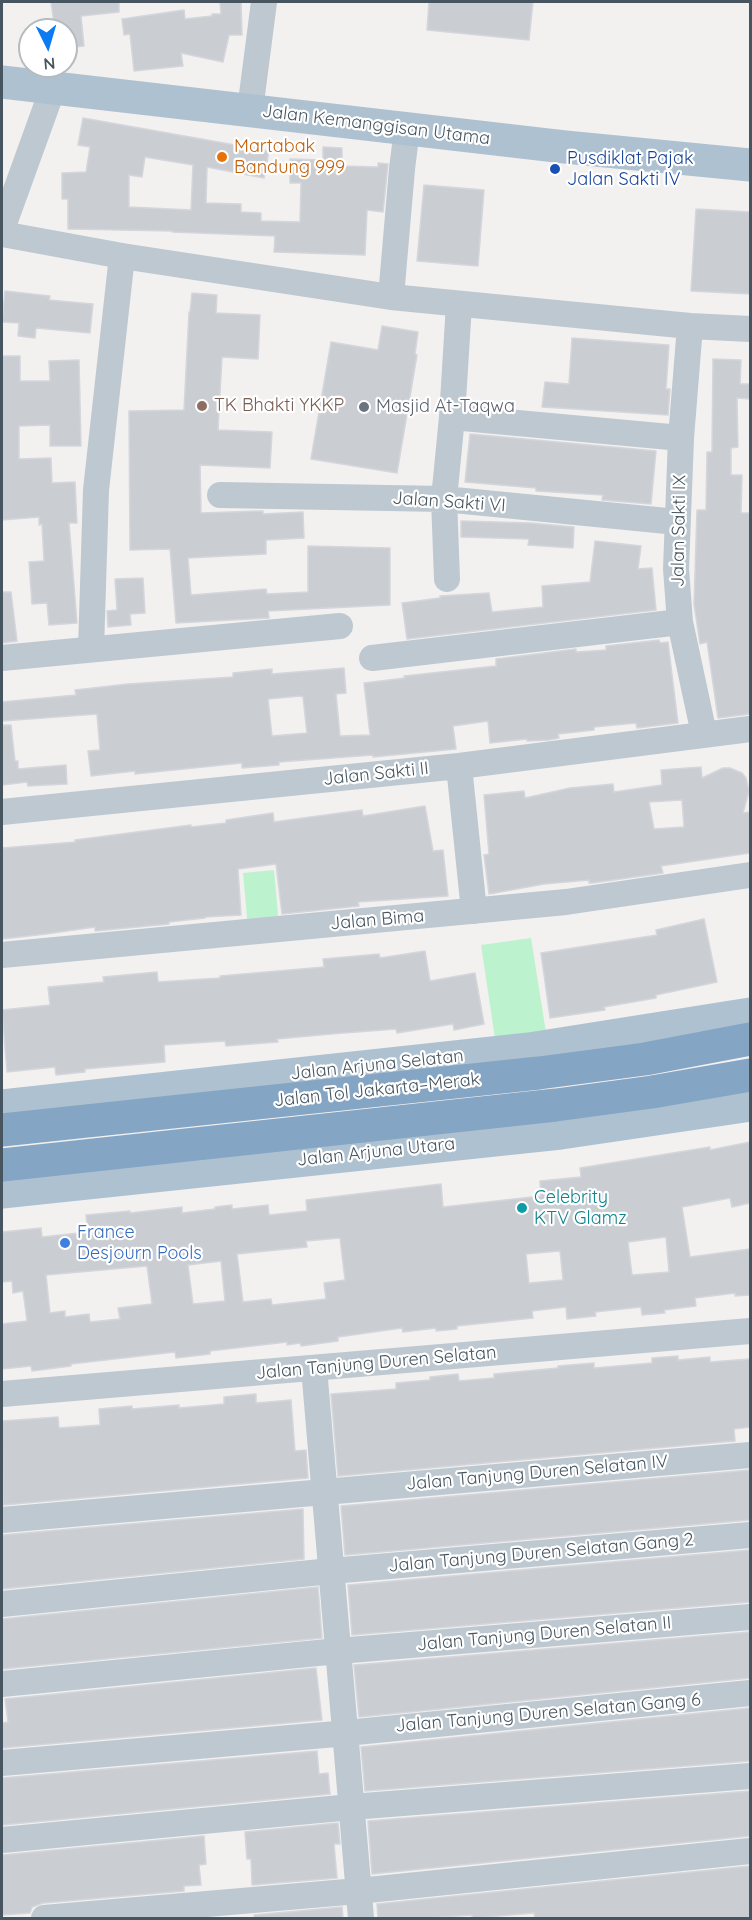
<!DOCTYPE html>
<meta charset="utf-8">
<style>
body{margin:0}
#map{position:relative;width:752px;height:1920px;overflow:hidden;background:#f3f0f0;font-family:Quicksand,sans-serif}
canvas{display:block}
.frame{position:absolute;inset:0;border:3px solid #46555f;pointer-events:none}
.north{position:absolute;left:18px;top:18px;width:60px;height:60px;box-sizing:border-box;background:#fff;border:2px solid #b5bbbf;border-radius:50%;rotate:175deg;font-size:16px;font-weight:700;line-height:24px;text-align:center;color:#46555f}
.north::after{content:'';display:block;margin:auto;width:21px;height:27px;background:#0a7bf2;clip-path:polygon(50% 0,100% 100%,50% 72%,0 100%)}
</style>
<div id="map">
<canvas width="752" height="1920"></canvas>
<div class="frame"></div>
<div class="north">N</div>
</div>
<script>
const context = document.querySelector('canvas').getContext('2d');
context.lineJoin = 'round';
function paint(path, color) {
  context.fillStyle = color;
  context.fill(path, 'evenodd');
}
function toPath(rows) {
  const path = new Path2D();
  for (const r of rows) {
    path.moveTo(r[0], r[1]);
    for (let i = 2; i < r.length; i += 2) path.lineTo(r[i], r[i + 1]);
  }
  return path;
}
function strokePath(path, color, width, dash) {
  context.strokeStyle = color;
  context.lineWidth = width;
  context.lineCap = dash ? 'butt' : 'round';
  context.setLineDash(dash || []);
  context.stroke(path);
}
function drawText(font, color, halo, rows, align = 'center') {
  context.font = font + ' Quicksand,sans-serif';
  context.lineWidth = 4.5;
  context.setLineDash([]);
  context.textBaseline = 'middle';
  context.strokeStyle = halo;
  context.fillStyle = color;
  for (const [text, x, y, turn = 0] of rows) {
    context.save();
    context.translate(x, y);
    context.rotate((+turn || 0) * Math.PI / 180);
    context.textAlign = isNaN(turn) ? turn : align;
    if (halo) context.strokeText(text, 0, 0);
    context.fillText(text, 0, 0);
    context.restore();
  }
}
const green = toPath([
 [274,870,279,926,248,928,243,873],
 [531,938,548,1045,497,1052,481,945]
]);
const building = toPath([
 [51,2,119,2,119,12,81,16,84,46,66,48,66,30,55,30,51,2],
 [220,2,241,2,242,35,229,35,223,62,181,53,183,66,134,71,130,34,124,35,122,19,184,10,185,19,212,16,212,14,221,14,220,2],
 [429,2,533,2,529,40,427,30,429,2],
 [83,118,269,151,264,178,207,167,206,203,241,204,241,212,261,213,261,221,300,222,301,183,290,183,290,159,323,160,323,147,342,148,342,166,378,167,378,163,388,164,383,212,367,210,365,255,274,252,275,236,172,232,172,231,68,229,68,199,62,199,62,173,86,172,90,147,78,145,83,118],
 [145,157,193,165,191,210,129,207,129,175,142,177,145,157],
 [424,185,484,190,478,266,417,261,424,185],
 [696,209,750,212,750,294,691,291,696,209],
 [5,291,50,296,49,300,93,304,90,333,36,328,35,338,18,336,19,323,2,322,5,291],
 [192,293,217,295,216,313,260,315,258,359,222,357,218,430,272,432,270,468,200,465,201,513,258,511,263,511,263,514,303,512,304,538,266,540,266,554,188,558,191,595,266,589,267,594,308,592,308,546,390,548,390,605,268,611,269,618,176,623,170,549,130,550,129,411,184,410,189,312,190,312,192,293],
 [382,326,418,332,415,354,417,355,397,473,311,459,331,342,378,350,382,326],
 [572,338,669,345,666,389,670,389,668,415,542,407,545,382,569,384,572,338],
 [2,356,20,356,20,381,50,381,49,361,79,360,81,446,50,446,50,425,19,426,19,459,51,458,52,483,75,482,77,523,69,523,77,623,49,625,47,603,32,604,29,562,44,561,42,524,39,525,39,517,2,520,2,356],
 [713,359,741,360,740,384,750,384,750,399,737,398,738,447,731,448,731,475,742,475,741,513,750,513,750,714,718,718,707,642,700,644,694,604,697,510,706,510,707,452,712,452,713,359],
 [470,434,656,451,651,504,602,500,603,495,536,491,536,488,465,482,470,434],
 [461,521,530,523,574,527,573,548,528,545,529,539,461,537,461,521],
 [595,541,641,546,638,569,652,568,656,610,407,639,402,603,440,598,440,596,489,593,492,612,543,607,542,586,590,582,595,541],
 [143,578,145,613,130,614,131,625,108,627,107,611,117,610,115,579,143,578],
 [2,592,11,592,17,641,2,643,2,592],
 [659,640,660,643,668,642,678,723,637,728,636,723,594,727,594,730,558,734,559,738,548,740,527,741,527,739,490,743,488,721,453,726,456,749,373,757,373,755,279,762,279,765,242,768,242,763,135,774,135,771,91,776,88,751,100,750,97,714,2,721,2,702,76,695,75,690,128,684,233,677,233,673,272,669,272,674,344,668,346,693,336,694,340,736,370,735,364,683,405,678,404,676,496,666,496,659,576,649,576,652,606,650,606,646,659,640],
 [300,696,303,697,307,733,272,736,268,699,300,696],
 [2,725,11,725,15,761,18,761,18,769,66,765,67,784,28,786,27,782,2,785,2,725],
 [701,767,702,778,723,768,730,768,742,773,746,778,749,791,743,813,750,812,750,853,661,866,663,873,592,883,589,883,589,880,544,884,489,894,484,855,489,854,484,795,524,791,525,798,570,788,613,784,614,792,662,785,661,770,701,767],
 [682,800,684,827,654,829,649,802,682,800],
 [425,806,433,851,443,850,448,896,358,902,359,906,282,914,276,864,238,869,241,915,205,917,205,918,169,922,169,924,95,931,95,927,46,934,2,939,2,848,75,842,75,840,191,825,191,827,226,823,226,820,273,813,274,822,362,810,363,816,425,806],
 [704,919,717,982,656,995,656,998,604,1007,605,1010,550,1018,541,953,657,935,656,930,704,919],
 [425,951,430,981,475,973,484,1024,454,1030,453,1024,397,1033,396,1029,331,1034,277,1039,278,1042,226,1046,225,1041,164,1045,165,1062,85,1069,85,1072,56,1075,55,1067,7,1072,2,1010,50,1005,48,987,104,982,103,977,157,972,158,982,220,978,220,976,324,967,323,959,379,954,380,958,425,951],
 [750,1142,750,1203,732,1207,730,1198,682,1207,690,1257,750,1249,750,1295,735,1296,735,1293,695,1298,696,1306,664,1310,665,1313,642,1315,641,1307,595,1312,596,1316,567,1319,566,1307,532,1311,533,1318,457,1326,457,1329,436,1331,436,1328,403,1332,402,1328,338,1337,338,1341,301,1346,300,1343,287,1345,287,1342,210,1351,210,1354,176,1358,175,1352,71,1364,71,1366,32,1371,31,1366,2,1369,2,1324,27,1321,23,1291,13,1293,12,1281,2,1282,2,1232,41,1228,42,1237,88,1232,86,1215,130,1211,130,1213,182,1207,182,1213,215,1209,215,1207,232,1205,232,1209,268,1205,269,1215,307,1211,306,1200,441,1184,443,1207,541,1196,540,1181,581,1177,580,1168,710,1147,710,1150,750,1142],
 [666,1237,669,1272,632,1275,628,1242,666,1237],
 [340,1238,345,1280,324,1283,326,1299,272,1305,271,1299,243,1302,237,1254,307,1247,306,1241,340,1238],
 [560,1251,563,1280,529,1283,526,1254,560,1251],
 [221,1261,225,1301,193,1304,188,1265,221,1261],
 [147,1266,152,1304,118,1308,120,1319,90,1322,89,1314,65,1317,65,1311,50,1313,46,1275,147,1266],
 [678,1356,678,1360,710,1357,710,1362,750,1359,750,1427,734,1429,735,1441,338,1476,331,1394,396,1389,396,1383,430,1380,430,1377,458,1374,459,1381,494,1378,494,1374,558,1368,558,1366,594,1363,594,1368,652,1363,652,1358,678,1356],
 [256,1394,256,1403,291,1400,295,1451,306,1450,308,1478,3,1505,2,1421,58,1417,59,1428,100,1425,99,1409,132,1406,132,1409,179,1405,179,1408,224,1404,224,1397,256,1394],
 [750,1470,750,1520,345,1555,341,1506,750,1470],
 [303,1509,304,1559,2,1589,2,1535,303,1509],
 [750,1550,750,1602,352,1635,348,1585,750,1550],
 [318,1587,322,1638,2,1669,2,1619,318,1587],
 [750,1632,750,1678,359,1717,354,1665,750,1632],
 [316,1668,322,1720,2,1748,2,1723,8,1722,5,1699,316,1668],
 [750,1708,750,1761,365,1791,361,1747,750,1708],
 [317,1751,319,1774,328,1773,330,1794,2,1825,2,1778,317,1751],
 [750,1791,750,1836,372,1874,368,1821,750,1791],
 [338,1823,340,1844,334,1844,337,1878,252,1885,251,1859,247,1859,245,1832,338,1823],
 [204,1836,206,1864,199,1865,201,1885,184,1886,184,1891,43,1903,32,1907,30,1913,2,1915,2,1855,204,1836],
 [750,1866,750,1918,535,1918,534,1913,475,1918,472,1918,472,1915,426,1918,378,1918,377,1904,750,1866],
 [342,1907,343,1918,255,1918,254,1915,342,1907]
]);
const minor = toPath([
 [250,110,264,2],
 [2,229,53,88],
 [2,234,122,256,391,297,690,326,750,329],
 [391,297,402,169,407,129],
 [690,326,681,438,676,569,680,622,704,734],
 [452,417,681,438],
 [220,495,444,499,677,522],
 [447,579,444,499,452,417,459,304],
 [91,649,96,490,122,256],
 [2,658,340,626],
 [372,658,680,622],
 [459,766,474,911],
 [2,812,459,766,750,729],
 [2,955,566,902,750,875],
 [314,1368,361,1918],
 [2,1394,750,1331],
 [2,1520,750,1455],
 [2,1604,331,1571,750,1535],
 [2,1684,338,1651,750,1617],
 [2,1763,336,1734,750,1693],
 [2,1840,351,1807,750,1776],
 [44,1918,358,1891,750,1851]
]);
const major = toPath([
 [2,82,565,147,750,165],
 [2,1106,529,1049,750,1014],
 [2,1192,561,1133,750,1105]
]);
const highway = toPath([
 [2,1130,539,1073,645,1059,750,1039],
 [2,1165,556,1105,652,1092,750,1075]
]);
const markers = [
 [222,157,6,"#e8710a"],
 [555,169,6,"#1a4fb4"],
 [202,406,6,"#8d6e63"],
 [364,407,6,"#6b7280"],
 [522,1208,6,"#0f9aa8"],
 [65,1243,6,"#3f7fe0"]
];
const streetNames = [
 ["Jalan Kemanggisan Utama",376,125,7],
 ["Jalan Sakti VI",449,502,4],
 ["Jalan Sakti IX",679,531,-89],
 ["Jalan Sakti II",376,774,-6],
 ["Jalan Bima",377,920,-5],
 ["Jalan Arjuna Selatan",377,1065,-6],
 ["Jalan Tol Jakarta–Merak",377,1090,-6],
 ["Jalan Arjuna Utara",376,1152,-6],
 ["Jalan Tanjung Duren Selatan",376,1363,-5],
 ["Jalan Tanjung Duren Selatan IV",537,1473,-5],
 ["Jalan Tanjung Duren Selatan Gang 2",541,1553,-5],
 ["Jalan Tanjung Duren Selatan II",544,1634,-5],
 ["Jalan Tanjung Duren Selatan Gang 6",548,1713,-5]
];
const foodNames = [
 ["Martabak",234,147],
 ["Bandung 999",234,168]
];
const transitNames = [
 ["Pusdiklat Pajak",567,159],
 ["Jalan Sakti IV",567,180]
];
const educationNames = [
 ["TK Bhakti YKKP",214,406]
];
const worshipNames = [
 ["Masjid At-Taqwa",376,407]
];
const cultureNames = [
 ["Celebrity",534,1198],
 ["KTV Glamz",534,1219]
];
const shopNames = [
 ["France",77,1233],
 ["Desjourn Pools",77,1254]
];
paint(green, '#bcf3ce');
paint(building, '#caced3');
strokePath(building, '#d4d6dc', 1.5);
strokePath(minor, '#bdc8d0', 26);
strokePath(major, '#aec1d1', 33);
strokePath(highway, '#84a5c3', 33);
for (const [x, y, r, color] of markers) {
  const dot = new Path2D();
  dot.arc(x, y, r, 0, 2 * Math.PI);
  context.fillStyle = color;
  context.fill(dot);
  strokePath(dot, '#fff', 2);
}
drawText('18px', '#46555f', '#fff', streetNames);
drawText('18px', '#c56008', '#fff', foodNames, 'left');
drawText('18px', '#164399', '#fff', transitNames, 'left');
drawText('18px', '#785e54', '#fff', educationNames, 'left');
drawText('18px', '#5b616d', '#fff', worshipNames, 'left');
drawText('18px', '#0d838f', '#fff', cultureNames, 'left');
drawText('18px', '#366cbe', '#fff', shopNames, 'left');
</script>
